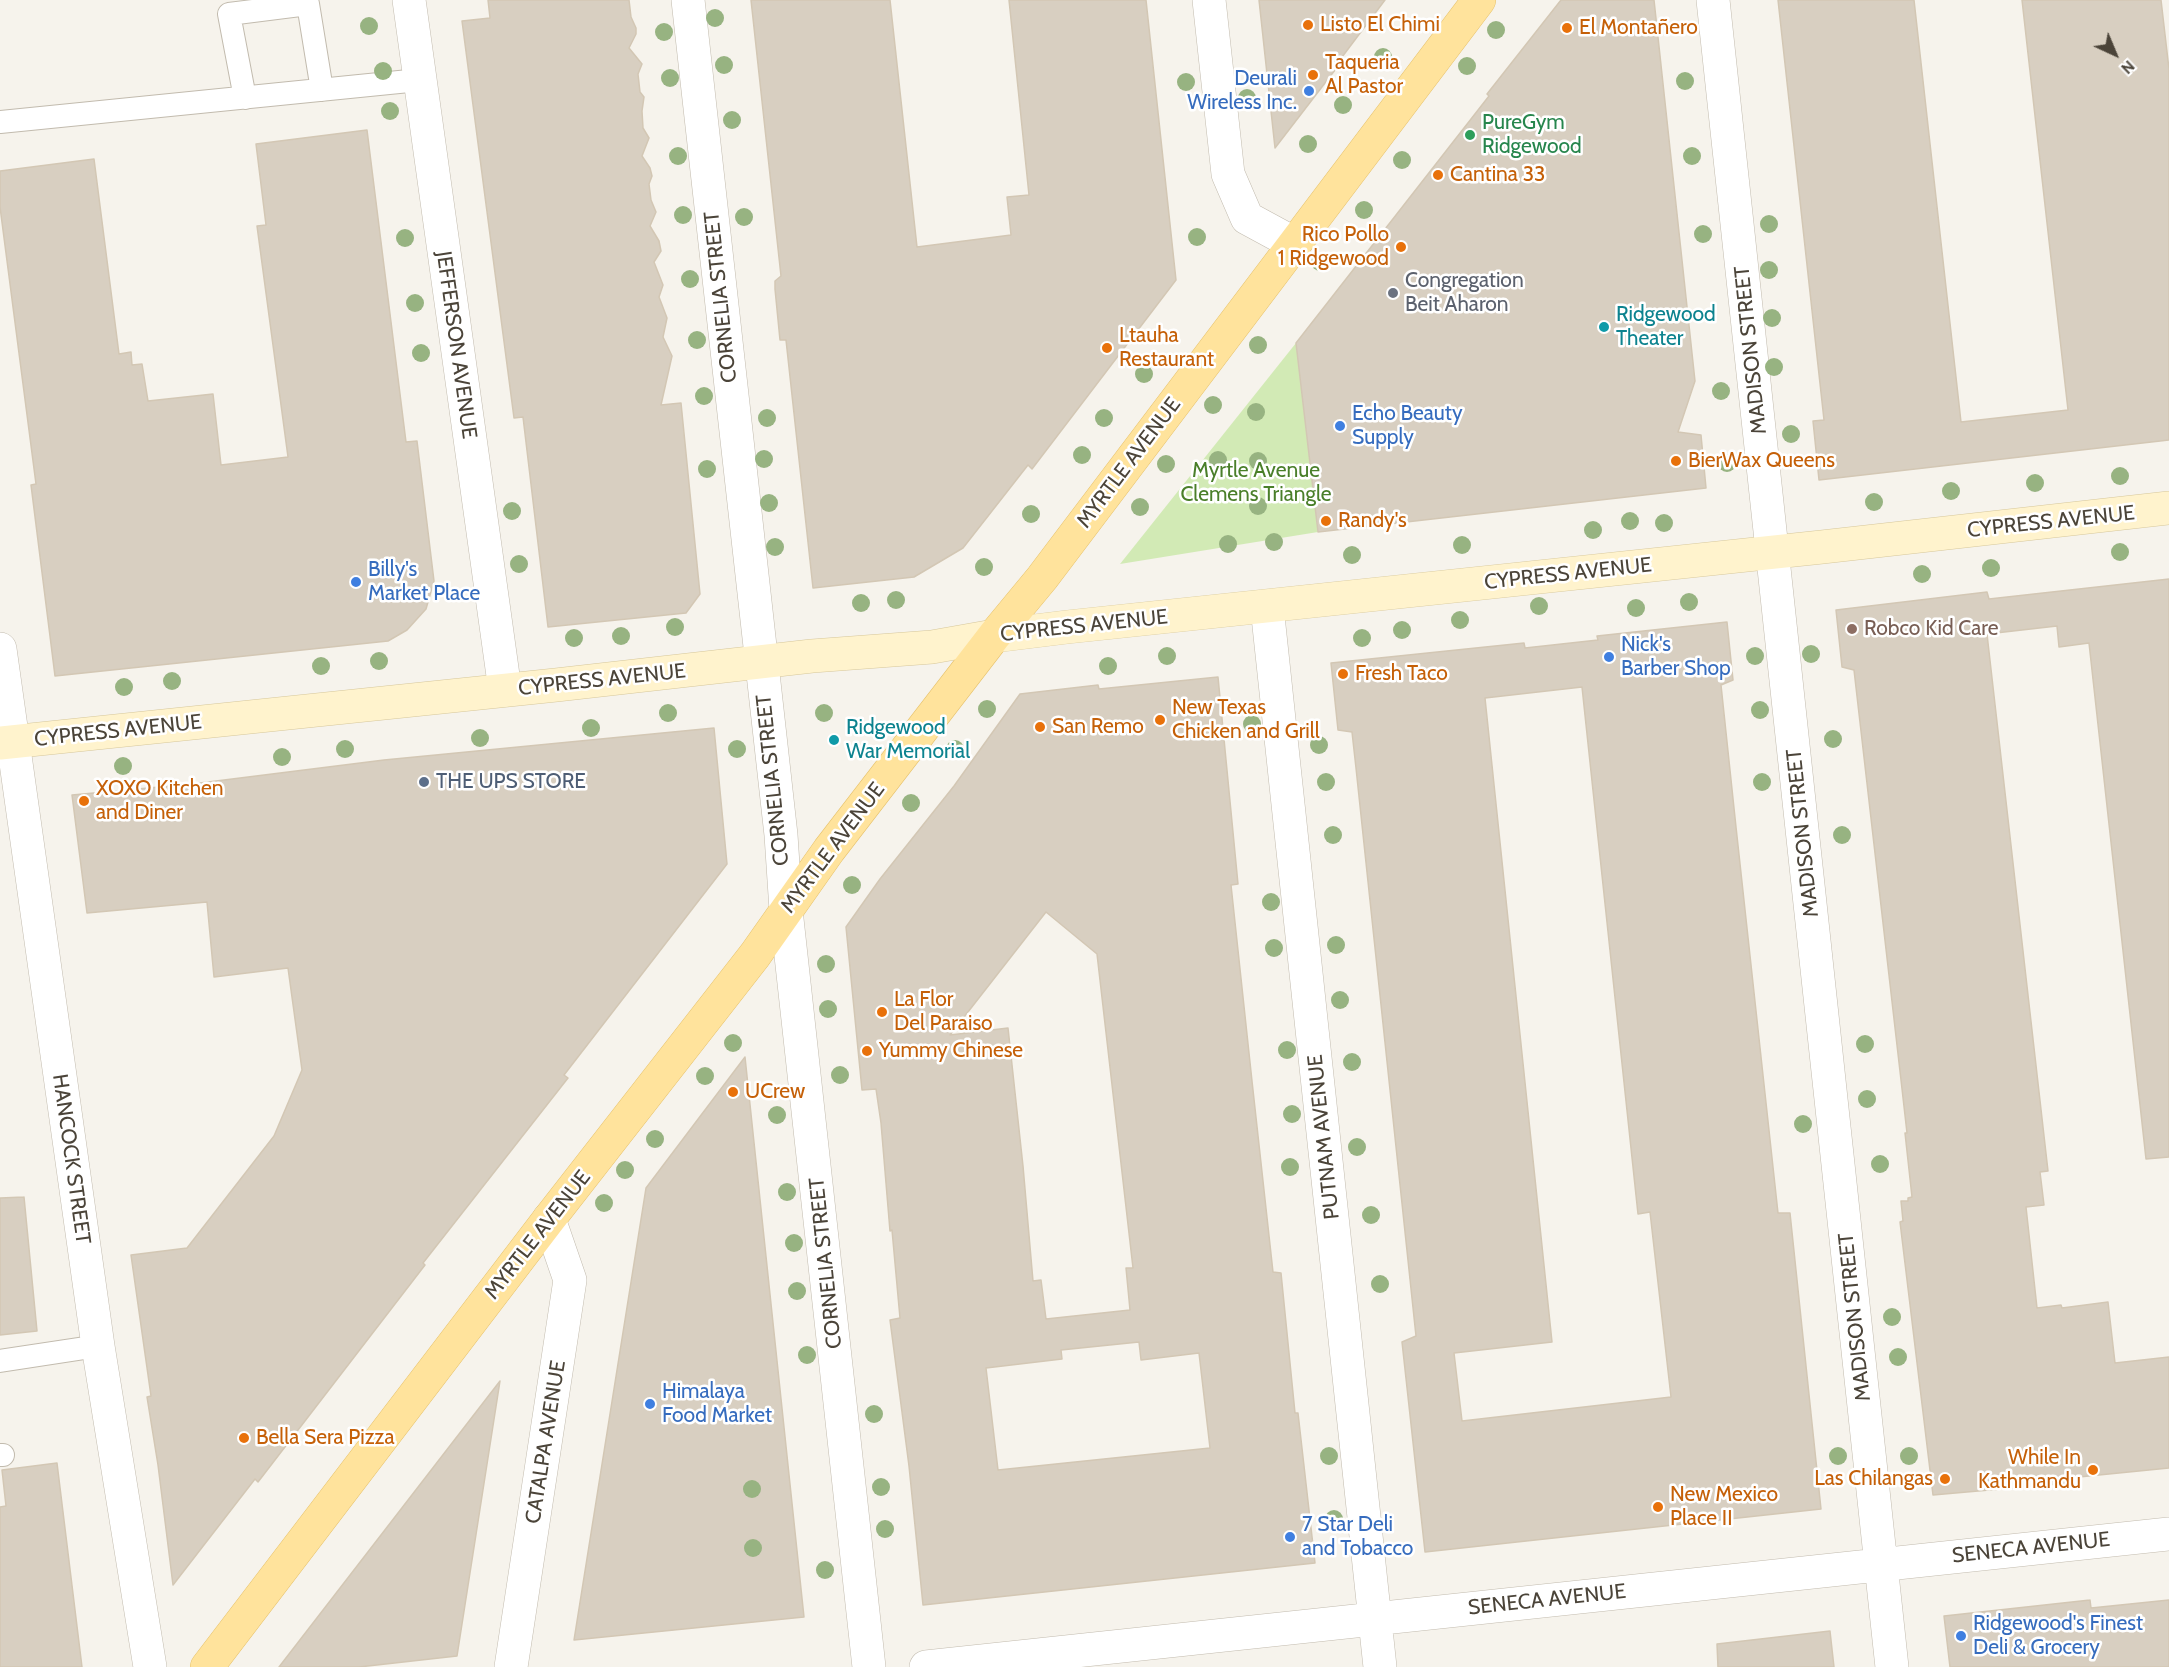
<!DOCTYPE html>
<meta charset="utf-8">
<style>
body{margin:0}
#map{position:relative;width:2169px;height:1667px;overflow:hidden;background:#f6f3ec;font-family:Cabin,sans-serif}
canvas{display:block}
.north{position:absolute;left:2085px;top:24px;width:60px;height:60px;-webkit-text-stroke:4px #fff;paint-order:stroke;rotate:136deg;font-size:16px;font-weight:700;line-height:24px;text-align:center;color:#4b4439}
.north::after{content:'';display:block;margin:auto;width:21px;height:27px;background:#4b4439;clip-path:polygon(50% 0,100% 100%,50% 72%,0 100%)}
</style>
<div id="map">
<canvas width="2169" height="1667"></canvas>
<div class="north">N</div>
</div>
<script>
const context = document.querySelector('canvas').getContext('2d');
context.lineJoin = 'round';
function paint(path, color) {
  context.fillStyle = color;
  context.fill(path, 'evenodd');
}
function toPath(rows) {
  const path = new Path2D();
  for (const r of rows) {
    path.moveTo(r[0], r[1]);
    for (let i = 2; i < r.length; i += 2) path.lineTo(r[i], r[i + 1]);
  }
  return path;
}
function strokePath(path, color, width, dash) {
  context.strokeStyle = color;
  context.lineWidth = width;
  context.lineCap = dash ? 'butt' : 'round';
  context.setLineDash(dash || []);
  context.stroke(path);
}
function drawText(font, color, halo, rows, align = 'center') {
  context.font = font + ' Cabin,sans-serif';
  context.lineWidth = 5;
  context.setLineDash([]);
  context.textBaseline = 'middle';
  context.strokeStyle = halo;
  context.fillStyle = color;
  for (const [text, x, y, turn = 0] of rows) {
    context.save();
    context.translate(x, y);
    context.rotate((+turn || 0) * Math.PI / 180);
    context.textAlign = isNaN(turn) ? turn : align;
    if (halo) context.strokeText(text, 0, 0);
    context.fillText(text, 0, 0);
    context.restore();
  }
}
const green = toPath([
 [1296,343,1318,532,1120,564]
]);
const building = toPath([
 [488,0,629,0,631,17,636,28,636,34,629,48,642,64,638,74,640,92,644,97,642,111,643,128,649,138,642,156,650,168,652,176,649,184,651,200,656,212,650,226,659,241,661,251,654,262,663,285,659,297,667,318,663,337,672,356,661,405,681,403,700,594,686,613,548,627,523,417,514,418,462,21,490,18,488,0],
 [751,0,890,0,917,247,1011,235,1007,197,1029,195,1009,0,1146,0,1176,280,1032,469,1028,465,963,548,914,577,813,588,786,340,780,340,775,289,775,281,781,276,751,0],
 [1259,0,1385,0,1333,69,1335,70,1275,148,1259,0],
 [1561,0,1654,0,1695,381,1678,432,1701,435,1706,488,1318,532,1296,343,1489,96,1487,94,1561,0],
 [1778,0,1914,0,1961,422,2068,410,2022,0,2161,0,2169,69,2169,440,1819,480,1813,421,1824,420,1778,0],
 [367,130,406,442,417,441,434,581,426,609,407,630,388,641,55,676,31,485,36,484,0,207,0,171,94,159,119,354,131,352,132,365,142,364,148,401,213,394,221,465,288,457,257,226,266,225,256,144,367,130],
 [2169,579,2169,1157,2146,1159,2089,643,2059,647,2057,626,1987,634,2048,1171,2040,1172,2044,1205,2026,1207,2037,1308,2061,1305,2062,1308,2108,1302,2115,1363,2169,1357,2169,1468,2079,1477,2080,1482,1933,1495,1900,1222,1903,1221,1901,1201,1908,1201,1908,1198,1912,1197,1905,1133,1907,1133,1901,1080,1854,670,1842,667,1836,610,1987,592,1989,599,2169,579],
 [1727,622,1733,680,1721,685,1736,827,1778,1213,1790,1213,1821,1509,1425,1552,1402,1342,1416,1336,1356,768,1352,732,1338,730,1331,663,1524,643,1525,648,1598,640,1597,636,1727,622],
 [1582,687,1638,1214,1650,1212,1671,1397,1462,1421,1454,1353,1552,1342,1485,698,1582,687],
 [1218,677,1238,884,1231,885,1252,1081,1273,1272,1281,1273,1295,1413,1298,1413,1315,1563,923,1605,909,1466,890,1320,900,1318,892,1230,890,1231,881,1123,876,1089,862,1090,846,927,880,879,954,786,1020,694,1098,685,1099,689,1218,677],
 [1046,912,1097,954,1133,1268,1126,1268,1130,1310,1046,1319,1041,1280,1033,1281,1023,1166,1008,1028,950,1035,1046,912],
 [1139,1342,1141,1360,1199,1353,1210,1448,998,1470,986,1368,1062,1359,1061,1350,1139,1342],
 [714,728,727,864,564,1075,568,1078,423,1263,425,1265,258,1482,255,1479,173,1585,158,1465,147,1397,151,1396,131,1255,187,1248,274,1136,302,1070,288,968,214,977,207,902,87,913,72,795,192,784,384,760,714,728],
 [745,1057,804,1617,574,1640,646,1188,745,1057],
 [24,1197,37,1331,0,1335,0,1198,24,1197],
 [500,1381,457,1656,359,1667,279,1667,500,1381],
 [57,1463,82,1667,0,1667,0,1507,6,1506,2,1470,57,1463],
 [2090,1600,2091,1608,2169,1600,2169,1667,1950,1667,1944,1616,2090,1600],
 [1830,1631,1834,1667,1718,1667,1717,1644,1830,1631]
]);
const lane = toPath([
 [245,98,229,14,308,4,322,90],
 [0,122,419,80],
 [0,1361,98,1346],
 [0,1455,3,1455]
]);
const street = toPath([
 [409,0,505,690],
 [688,0,781,835,786,910,869,1667],
 [1209,0,1228,174,1247,218,1295,244],
 [1713,0,1892,1667],
 [1267,607,1380,1667],
 [0,649,98,1346,150,1667],
 [511,1667,570,1280,549,1219],
 [926,1667,2169,1534]
]);
const secondary = toPath([
 [0,743,556,685,812,656,932,647,994,636,1067,627,1822,547,2169,508]
]);
const primary = toPath([
 [207,1667,549,1219,755,955,829,850,994,636,1042,578,1479,0]
]);
const trees = [
 [715,18],
 [369,26],
 [1496,30],
 [664,32],
 [1383,57],
 [724,65],
 [1467,66],
 [383,71],
 [670,78],
 [1685,81],
 [1186,82],
 [1247,98],
 [1343,105],
 [390,111],
 [732,120],
 [1308,144],
 [678,156],
 [1692,156],
 [1402,160],
 [1364,210],
 [683,215],
 [744,217],
 [1769,224],
 [1703,234],
 [1197,237],
 [405,238],
 [1320,262],
 [1769,270],
 [690,279],
 [415,303],
 [1772,318],
 [697,340],
 [1258,345],
 [421,353],
 [1774,367],
 [1144,374],
 [1721,391],
 [704,396],
 [1213,405],
 [1256,412],
 [767,418],
 [1104,418],
 [1791,434],
 [1082,455],
 [764,459],
 [1218,460],
 [1258,461],
 [1727,463],
 [1166,464],
 [707,469],
 [2120,476],
 [2035,483],
 [1951,491],
 [1874,502],
 [769,503],
 [1258,506],
 [1140,507],
 [512,511],
 [1031,514],
 [1630,521],
 [1664,523],
 [1593,530],
 [1274,542],
 [1228,544],
 [1462,545],
 [775,547],
 [2120,552],
 [1352,555],
 [519,564],
 [984,567],
 [1991,568],
 [1922,574],
 [896,600],
 [1689,602],
 [861,603],
 [1539,606],
 [1636,608],
 [1460,620],
 [675,627],
 [1402,630],
 [621,636],
 [574,638],
 [1362,638],
 [1811,654],
 [1167,656],
 [1755,656],
 [379,661],
 [321,666],
 [1108,666],
 [172,681],
 [124,687],
 [987,709],
 [1760,710],
 [668,713],
 [824,713],
 [1252,724],
 [591,728],
 [480,738],
 [1833,739],
 [1319,745],
 [345,749],
 [737,749],
 [955,749],
 [282,757],
 [123,766],
 [1326,782],
 [1762,782],
 [911,803],
 [1333,835],
 [1842,835],
 [852,885],
 [1271,902],
 [1336,945],
 [1274,948],
 [826,964],
 [1340,1000],
 [828,1009],
 [733,1043],
 [1865,1044],
 [1287,1050],
 [1352,1062],
 [840,1075],
 [705,1076],
 [1867,1099],
 [1292,1114],
 [777,1115],
 [1803,1124],
 [655,1139],
 [1357,1147],
 [1880,1164],
 [1290,1167],
 [625,1170],
 [787,1192],
 [604,1203],
 [1371,1215],
 [794,1243],
 [1380,1284],
 [797,1291],
 [1892,1317],
 [807,1355],
 [1898,1357],
 [874,1414],
 [1329,1456],
 [1838,1456],
 [1909,1456],
 [881,1487],
 [752,1489],
 [1334,1519],
 [885,1529],
 [753,1548],
 [825,1570]
];
const markers = [
 [1308,25,6,"#e8710a"],
 [1567,28,6,"#e8710a"],
 [1313,75,6,"#e8710a"],
 [1309,91,6,"#3f7fe0"],
 [1470,135,6,"#2e9e5b"],
 [1438,175,6,"#e8710a"],
 [1401,247,6,"#e8710a"],
 [1393,293,6,"#6b7280"],
 [1604,327,6,"#0f9aa8"],
 [1107,348,6,"#e8710a"],
 [1340,426,6,"#3f7fe0"],
 [1676,461,6,"#e8710a"],
 [1326,521,6,"#e8710a"],
 [356,582,6,"#3f7fe0"],
 [1852,629,6,"#8d6e63"],
 [1609,657,6,"#3f7fe0"],
 [1343,674,6,"#e8710a"],
 [1160,720,6,"#e8710a"],
 [1040,727,6,"#e8710a"],
 [834,740,6,"#0f9aa8"],
 [424,782,6,"#5c6f8a"],
 [84,801,6,"#e8710a"],
 [882,1012,6,"#e8710a"],
 [867,1051,6,"#e8710a"],
 [733,1092,6,"#e8710a"],
 [650,1404,6,"#3f7fe0"],
 [244,1438,6,"#e8710a"],
 [2093,1470,6,"#e8710a"],
 [1945,1479,6,"#e8710a"],
 [1658,1507,6,"#e8710a"],
 [1290,1537,6,"#3f7fe0"],
 [1961,1636,6,"#3f7fe0"]
];
const foodNames = [
 ["Listo El Chimi",1320,25],
 ["El Montañero",1579,28],
 ["Taqueria",1325,63],
 ["Al Pastor",1325,87],
 ["Cantina 33",1450,175],
 ["Rico Pollo",1389,235,"right"],
 ["1 Ridgewood",1389,259,"right"],
 ["Ltauha",1119,336],
 ["Restaurant",1119,360],
 ["BierWax Queens",1688,461],
 ["Randy's",1338,521],
 ["Fresh Taco",1355,674],
 ["New Texas",1172,708],
 ["Chicken and Grill",1172,732],
 ["San Remo",1052,727],
 ["XOXO Kitchen",96,789],
 ["and Diner",96,813],
 ["La Flor",894,1000],
 ["Del Paraiso",894,1024],
 ["Yummy Chinese",879,1051],
 ["UCrew",745,1092],
 ["Bella Sera Pizza",256,1438],
 ["While In",2081,1458,"right"],
 ["Kathmandu",2081,1482,"right"],
 ["Las Chilangas",1933,1479,"right"],
 ["New Mexico",1670,1495],
 ["Place II",1670,1519]
];
const shopNames = [
 ["Deurali",1297,79,"right"],
 ["Wireless Inc.",1297,103,"right"],
 ["Echo Beauty",1352,414],
 ["Supply",1352,438],
 ["Billy's",368,570],
 ["Market Place",368,594],
 ["Nick's",1621,645],
 ["Barber Shop",1621,669],
 ["Himalaya",662,1392],
 ["Food Market",662,1416],
 ["7 Star Deli",1302,1525],
 ["and Tobacco",1302,1549],
 ["Ridgewood's Finest",1973,1624],
 ["Deli & Grocery",1973,1648]
];
const leisureNames = [
 ["PureGym",1482,123],
 ["Ridgewood",1482,147]
];
const worshipNames = [
 ["Congregation",1405,281],
 ["Beit Aharon",1405,305]
];
const streetNames = [
 ["CORNELIA STREET",721,297,-96],
 ["JEFFERSON AVENUE",456,345,82],
 ["MADISON STREET",1751,350,-96],
 ["MYRTLE AVENUE",1129,463,-53],
 ["CYPRESS AVENUE",2051,522,-6],
 ["CYPRESS AVENUE",1568,574,-6],
 ["CYPRESS AVENUE",1084,626,-6],
 ["CYPRESS AVENUE",602,680,-6],
 ["CYPRESS AVENUE",118,731,-6],
 ["CORNELIA STREET",773,780,-96],
 ["MADISON STREET",1803,833,-96],
 ["MYRTLE AVENUE",833,848,-53],
 ["PUTNAM AVENUE",1324,1137,-96],
 ["HANCOCK STREET",71,1159,82],
 ["MYRTLE AVENUE",538,1235,-52],
 ["CORNELIA STREET",826,1263,-96],
 ["MADISON STREET",1855,1317,-96],
 ["CATALPA AVENUE",546,1442,-81],
 ["SENECA AVENUE",2031,1548,-6],
 ["SENECA AVENUE",1547,1600,-6]
];
const cultureNames = [
 ["Ridgewood",1616,315],
 ["Theater",1616,339],
 ["Ridgewood",846,728],
 ["War Memorial",846,752]
];
const parkNames = [
 ["Myrtle Avenue",1256,471],
 ["Clemens Triangle",1256,495]
];
const educationNames = [
 ["Robco Kid Care",1864,629]
];
const serviceNames = [
 ["THE UPS STORE",436,782]
];
paint(green, '#d2eab5');
paint(building, '#d8cfc1');
strokePath(building, '#d3c7b4', 1.5);
strokePath(lane, '#c2bbae', 24);
strokePath(street, '#c2bbae', 34);
strokePath(secondary, '#d6c79b', 34);
strokePath(primary, '#e6c16a', 34);
strokePath(lane, '#fff', 22);
strokePath(street, '#fff', 33);
strokePath(secondary, '#fff3cd', 33);
strokePath(primary, '#ffe39c', 33);
context.fillStyle = '#97b381';
for (const [x, y] of trees) {
  context.beginPath();
  context.arc(x, y, 9, 0, 2 * Math.PI);
  context.fill();
}
for (const [x, y, r, color] of markers) {
  const dot = new Path2D();
  dot.arc(x, y, r, 0, 2 * Math.PI);
  context.fillStyle = color;
  context.fill(dot);
  strokePath(dot, '#fff', 2);
}
drawText('21px', '#c56008', '#fff', foodNames, 'left');
drawText('21px', '#366cbe', '#fff', shopNames, 'left');
drawText('21px', '#27864d', '#fff', leisureNames, 'left');
drawText('21px', '#5b616d', '#fff', worshipNames, 'left');
drawText('21px', '#4b4439', '#fff', streetNames);
drawText('21px', '#0d838f', '#fff', cultureNames, 'left');
drawText('21px', '#4a7f2a', '#fff', parkNames);
drawText('21px', '#785e54', '#fff', educationNames, 'left');
drawText('21px', '#4e5e75', '#fff', serviceNames, 'left');
</script>
